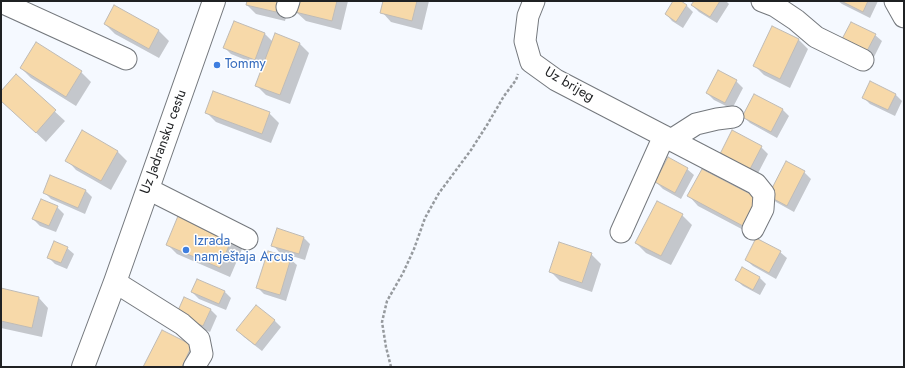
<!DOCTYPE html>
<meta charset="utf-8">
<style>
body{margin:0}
#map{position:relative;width:905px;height:368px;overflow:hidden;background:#f5f9ff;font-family:Jost,sans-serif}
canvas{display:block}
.frame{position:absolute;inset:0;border:2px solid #1f2123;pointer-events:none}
</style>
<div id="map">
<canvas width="905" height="368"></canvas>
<div class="frame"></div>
</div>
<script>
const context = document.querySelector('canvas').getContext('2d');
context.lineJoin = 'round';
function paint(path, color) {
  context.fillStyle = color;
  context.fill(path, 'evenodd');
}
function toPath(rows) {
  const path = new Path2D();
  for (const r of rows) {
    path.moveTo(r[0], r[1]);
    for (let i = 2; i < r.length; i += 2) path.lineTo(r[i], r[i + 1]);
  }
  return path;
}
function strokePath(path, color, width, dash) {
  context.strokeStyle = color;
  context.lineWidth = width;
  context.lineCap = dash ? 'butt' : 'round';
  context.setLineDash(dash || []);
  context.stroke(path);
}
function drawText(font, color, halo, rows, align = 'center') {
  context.font = font + ' Jost,sans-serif';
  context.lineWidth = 3;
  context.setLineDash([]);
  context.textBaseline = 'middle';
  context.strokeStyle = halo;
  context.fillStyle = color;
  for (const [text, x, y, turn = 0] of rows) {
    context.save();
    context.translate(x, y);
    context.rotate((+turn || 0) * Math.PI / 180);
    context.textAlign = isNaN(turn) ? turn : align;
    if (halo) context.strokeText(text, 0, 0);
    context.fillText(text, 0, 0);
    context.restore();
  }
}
const shadow = toPath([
 [248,1,290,1,285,21,256,14,247,5],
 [299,1,348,1,341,30,306,21,296,12],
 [384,1,429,1,422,30,391,22,382,12],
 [674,1,679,1,686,5,693,12,683,28,672,21,666,14],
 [695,1,726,1,729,4,717,23,699,12,692,5],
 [838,1,878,1,870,18,842,4],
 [115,7,159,31,169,41,159,58,115,34,105,24],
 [265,34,273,42,300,44,309,53,290,104,266,95,256,85,263,67,231,54,225,48],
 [875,35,882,41,874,57,850,46],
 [798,39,808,49,790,88,764,75,754,65],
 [21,68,81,72,91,82,76,106,31,78],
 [718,72,736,81,743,88,732,109,714,100,707,93],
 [16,76,65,121,46,142,1,100,1,92],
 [895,94,902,101,895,116,870,104,863,97],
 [782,109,789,116,777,138,750,123,743,116],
 [206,112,269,113,279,123,271,143,216,122],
 [83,132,118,152,127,161,111,190,76,170,67,160],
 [761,147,768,154,756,177,727,162],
 [687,169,694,175,681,199,663,189,656,182],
 [702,170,753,235,698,206,689,196],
 [804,172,811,179,794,212,776,202,770,196],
 [85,190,92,197,85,214,51,199,44,192],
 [57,207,64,214,56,232,40,226,33,219],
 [682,215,692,225,671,265,646,253,636,243],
 [303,237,310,244,305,260,279,252,273,245],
 [232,239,242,249,230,277,177,254,167,244],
 [67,248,74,254,67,269,55,264,48,257],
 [780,252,787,258,776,279,753,266,746,260],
 [591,254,601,264,592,292,560,281,550,271],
 [290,259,297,265,286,301,264,294,258,288],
 [759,277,766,284,760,295,743,286,736,280],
 [1,289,39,298,48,308,42,337,1,328],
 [224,291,231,298,226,310,199,299,192,292],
 [256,306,275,321,281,327,262,351,244,337,238,330],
 [210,309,217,316,210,332,184,321],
 [192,346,196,367,144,367]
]);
const building = toPath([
 [247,1,278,1,276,12,246,5,247,1],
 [298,1,337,1,332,21,295,12,298,1],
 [383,1,417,1,412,21,380,13,383,1],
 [673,1,681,1,687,5,676,22,665,14,673,1],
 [694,1,720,1,710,17,691,5,694,1],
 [841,1,868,1,863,12,841,1],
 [114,5,159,30,149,49,104,24,114,5],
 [234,21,265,33,255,60,223,48,234,21],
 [851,22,876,34,867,51,842,39,851,22],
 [772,26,799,39,780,79,753,66,772,26],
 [275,33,300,43,280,95,255,86,275,33],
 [36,42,82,71,66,97,20,68,36,42],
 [718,70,737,80,725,103,706,93,718,70],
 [16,74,56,110,36,133,1,101,1,91,16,74],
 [870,81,896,94,888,110,862,98,870,81],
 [213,91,270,112,262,134,205,113,213,91],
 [754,94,783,109,771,132,742,117,754,94],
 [82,130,118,151,101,181,65,161,82,130],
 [732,130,762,146,749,171,719,156,732,130],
 [668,157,688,168,675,193,655,182,668,157],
 [786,161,805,171,787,206,768,196,786,161],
 [702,169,758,198,743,226,687,196,702,169],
 [50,175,86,190,78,208,43,193,50,175],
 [41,199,58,206,49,226,32,219,41,199],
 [657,201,683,214,661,256,635,243,657,201],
 [178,216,232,238,220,268,166,245,178,216],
 [277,228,304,237,299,254,271,246,277,228],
 [756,238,781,251,769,273,745,260,756,238],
 [54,241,68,247,61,263,47,258,54,241],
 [559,242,592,253,582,283,549,272,559,242],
 [268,251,291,258,280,295,256,288,268,251],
 [742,267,760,277,753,290,735,280,742,267],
 [197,279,225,291,219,304,191,292,197,279],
 [1,288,39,297,32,328,1,321,1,288],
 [184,297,211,309,203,326,176,315,184,297],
 [256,305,275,320,255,345,236,330,256,305],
 [162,330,192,345,182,367,143,367,162,330]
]);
const path = toPath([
 [391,367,386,347,382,322,387,301,403,273,414,249,425,218,439,193,471,150,487,125,504,96,516,80,518,74]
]);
const minor = toPath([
 [534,1,528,16,525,41,531,62,556,80,756,184,764,194,763,209,753,229],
 [762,1,775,6,796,20,816,37,863,60],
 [895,1,904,17],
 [1,2,126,59],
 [287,7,289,1],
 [671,140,696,124,717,119,733,117],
 [148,189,247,239],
 [621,232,664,136],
 [115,282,182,324,199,339,202,354,194,367]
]);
const major = toPath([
 [83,367,115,282,214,1]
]);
const markers = [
 [217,65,4,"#3f7fe0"],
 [186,250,4,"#3f7fe0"]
];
const shopNames = [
 ["Tommy",225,65],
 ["Izrada",194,242],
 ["namještaja Arcus",194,258]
];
const streetNames = [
 ["Uz brijeg",569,85,30],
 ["Uz Jadransku cestu",164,142,-70]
];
paint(shadow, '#0003');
paint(building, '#f7d9a9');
strokePath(building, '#bfbbb6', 1);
strokePath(minor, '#74787d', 23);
strokePath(major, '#74787d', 24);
strokePath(path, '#969a9e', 2.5, [3, 2]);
strokePath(minor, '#fff', 21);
strokePath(major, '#fff', 22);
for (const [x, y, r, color] of markers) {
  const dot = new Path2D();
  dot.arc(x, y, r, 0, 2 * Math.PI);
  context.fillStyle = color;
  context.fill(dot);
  strokePath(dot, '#fff', 1.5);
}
drawText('14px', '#366cbe', '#fff', shopNames, 'left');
drawText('14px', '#1f2123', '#fff', streetNames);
</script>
